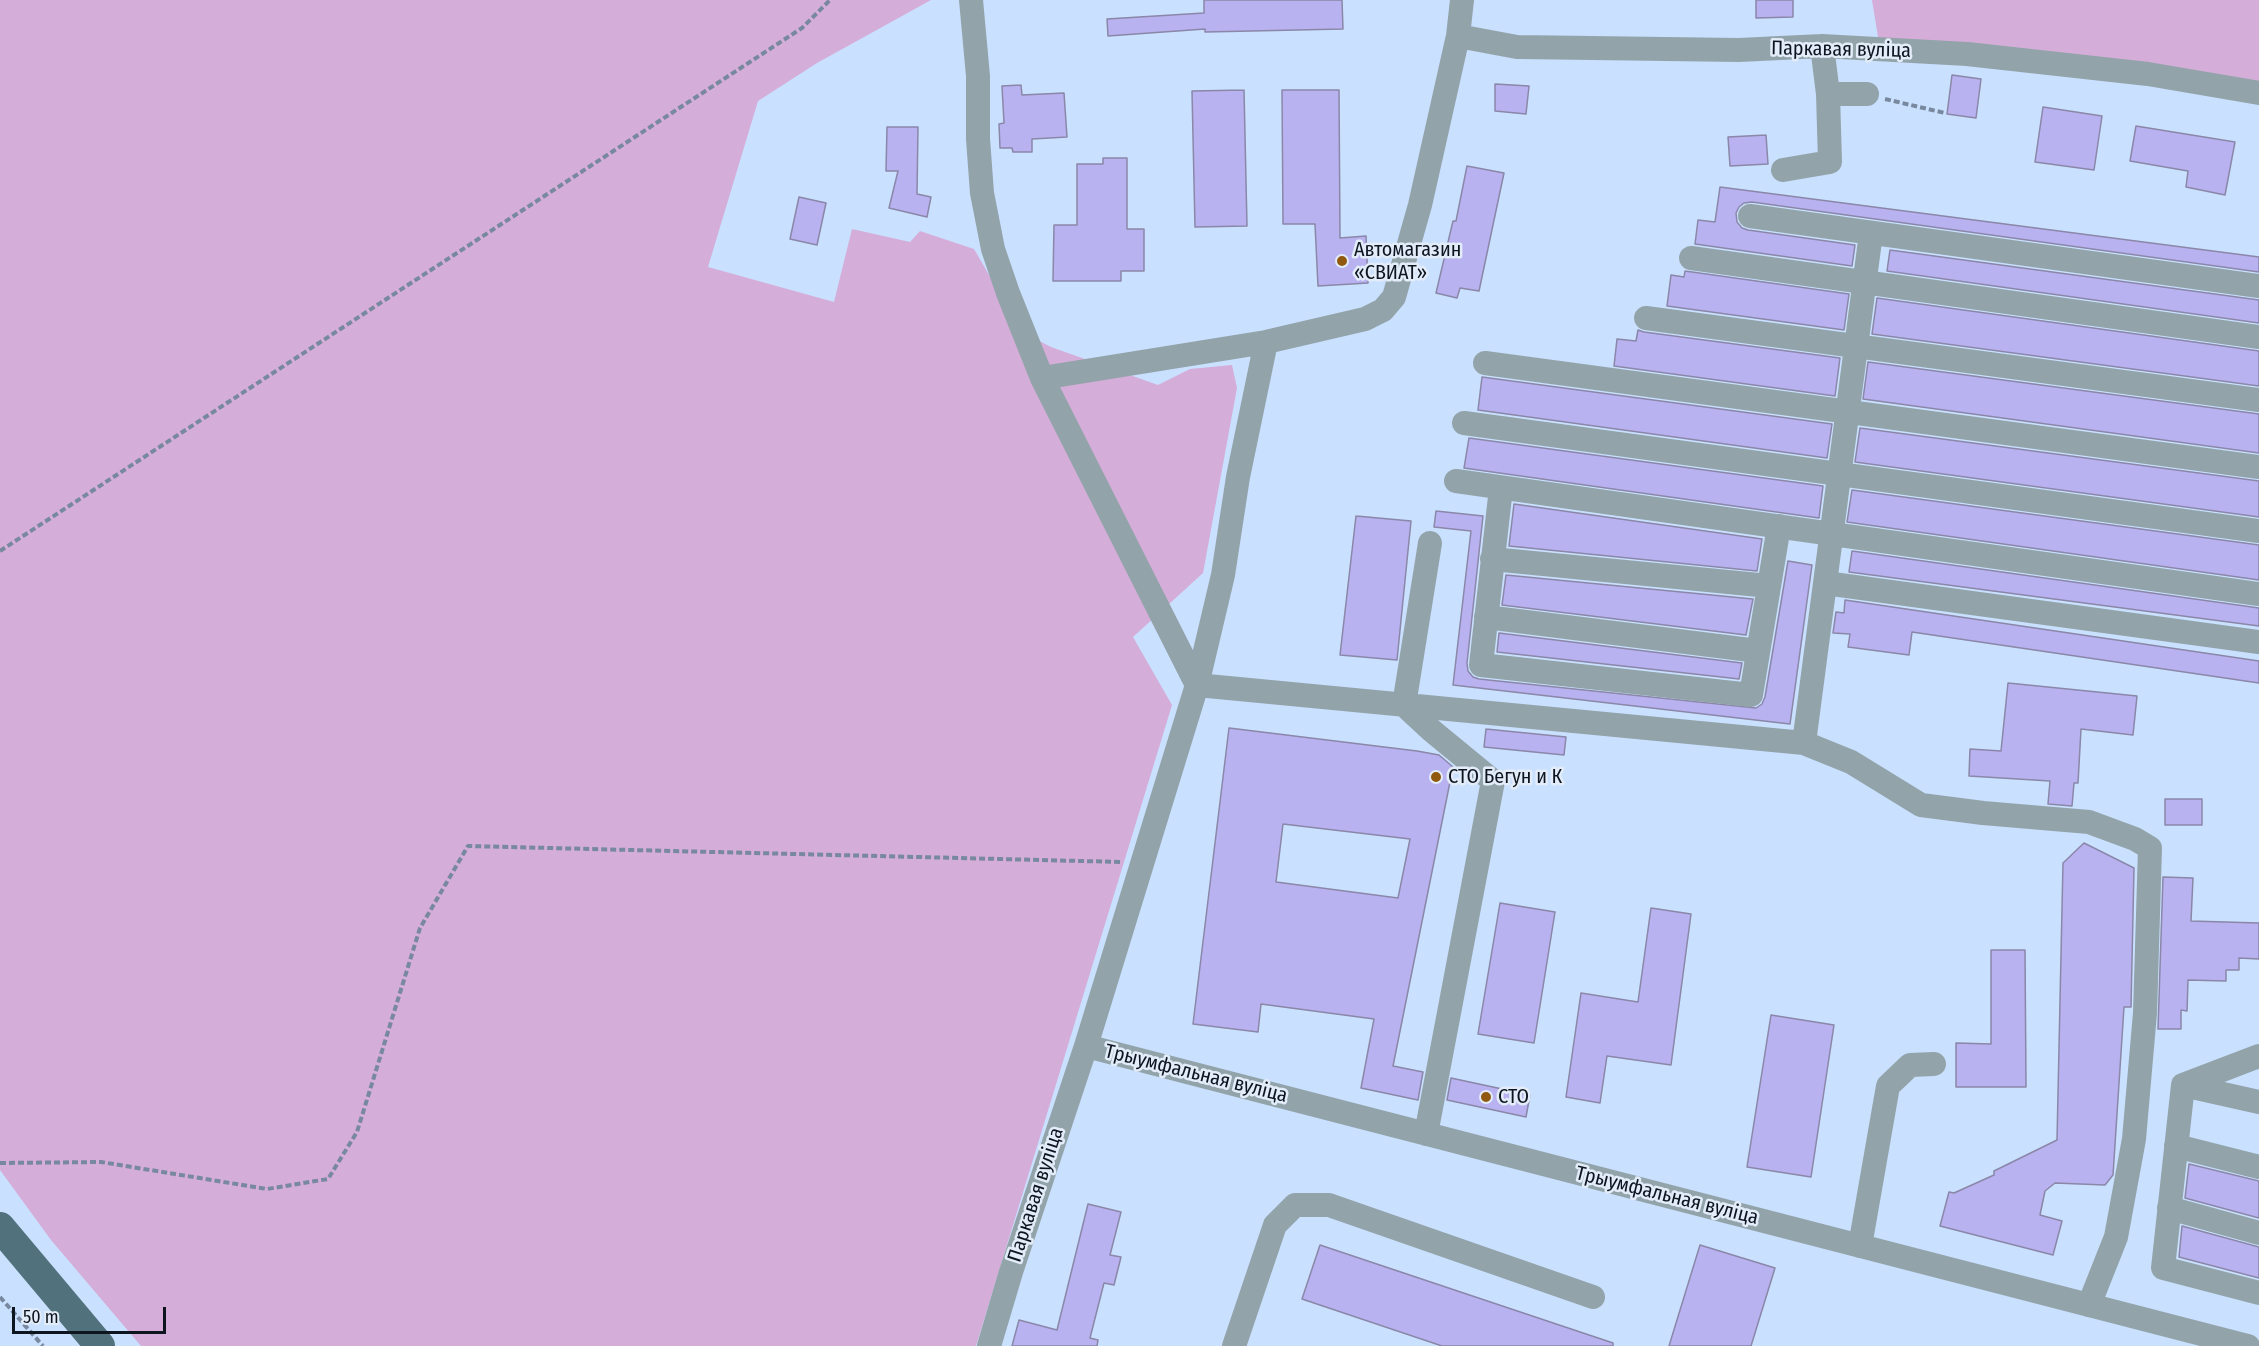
<!DOCTYPE html>
<meta charset="utf-8">
<style>
body{margin:0}
#map{position:relative;width:2259px;height:1346px;overflow:hidden;background:#c9e0ff;font-family:"Fira Sans Condensed",sans-serif}
canvas{display:block}
.scale{position:absolute;left:12px;top:1307px;width:154px;height:27px;box-sizing:border-box;border:3px solid #0d151f;border-top:0;padding-left:8px;font-size:18px;line-height:21px;white-space:nowrap;color:#0d151f;-webkit-text-stroke:4px #e3ecf9;paint-order:stroke}
</style>
<div id="map">
<canvas width="2259" height="1346"></canvas>
<div class="scale">50 m</div>
</div>
<script>
const context = document.querySelector('canvas').getContext('2d');
context.lineJoin = 'round';
function paint(path, color) {
  context.fillStyle = color;
  context.fill(path, 'evenodd');
}
function toPath(rows) {
  const path = new Path2D();
  for (const r of rows) {
    path.moveTo(r[0], r[1]);
    for (let i = 2; i < r.length; i += 2) path.lineTo(r[i], r[i + 1]);
  }
  return path;
}
function strokePath(path, color, width, dash) {
  context.strokeStyle = color;
  context.lineWidth = width;
  context.lineCap = dash ? 'butt' : 'round';
  context.setLineDash(dash || []);
  context.stroke(path);
}
function drawText(font, color, halo, rows, align = 'center') {
  context.font = font + ' "Fira Sans Condensed",sans-serif';
  context.lineWidth = 5;
  context.setLineDash([]);
  context.textBaseline = 'middle';
  context.strokeStyle = halo;
  context.fillStyle = color;
  for (const [text, x, y, turn = 0] of rows) {
    context.save();
    context.translate(x, y);
    context.rotate((+turn || 0) * Math.PI / 180);
    context.textAlign = isNaN(turn) ? turn : align;
    if (halo) context.strokeText(text, 0, 0);
    context.fillText(text, 0, 0);
    context.restore();
  }
}
const green = toPath([
 [0,0,931,0,817,63,758,101,708,267,834,302,852,229,910,242,920,231,974,249,1022,332,1051,347,1158,385,1190,369,1232,365,1237,388,1203,573,1133,637,1172,705,976,1346,141,1346,51,1240,0,1170],
 [1872,0,2259,0,2259,93,1880,49]
]);
const building = toPath([
 [1204,0,1342,0,1343,29,1205,32,1205,29,1108,36,1107,19,1204,13,1204,0],
 [1756,0,1793,0,1793,17,1756,18,1756,0],
 [1952,75,1981,79,1976,118,1947,114,1952,75],
 [1495,84,1529,86,1526,114,1495,111,1495,84],
 [1021,85,1022,95,1064,93,1067,137,1032,139,1032,152,1013,152,1012,148,1000,148,999,124,1004,123,1002,86,1021,85],
 [1244,90,1247,226,1195,227,1192,91,1244,90],
 [1282,90,1339,90,1340,238,1366,236,1368,283,1318,286,1315,224,1283,224,1282,90],
 [2043,107,2102,116,2094,170,2035,162,2043,107],
 [2136,126,2235,142,2225,195,2186,187,2188,171,2130,161,2136,126],
 [887,127,918,127,917,194,931,197,927,217,889,208,898,171,886,171,887,127],
 [1766,135,1768,164,1730,166,1728,137,1766,135],
 [1103,158,1127,158,1127,229,1144,229,1144,271,1121,271,1121,281,1053,281,1054,225,1077,225,1077,164,1103,164,1103,158],
 [1467,166,1504,173,1479,291,1460,288,1457,298,1436,293,1453,221,1456,221,1467,166],
 [1720,187,2259,257,2259,272,1752,202,1744,203,1739,207,1736,213,1737,222,1742,228,1748,230,1855,245,1852,266,1695,244,1698,220,1715,222,1720,187],
 [799,197,826,203,817,245,790,239,799,197],
 [1890,250,2259,300,2259,323,1887,271,1890,250],
 [1685,271,1849,294,1844,330,1667,306,1671,275,1684,277,1685,271],
 [1877,298,2259,351,2259,386,1872,334,1877,298],
 [1638,330,1644,332,1840,358,1835,396,1614,366,1617,339,1636,341,1638,330],
 [1868,362,2259,414,2259,453,1863,399,1868,362],
 [1482,377,1832,424,1827,458,1478,410,1482,377],
 [1860,428,2259,481,2259,517,1855,462,1860,428],
 [1469,438,1823,486,1819,518,1464,468,1469,438],
 [1852,490,2259,545,2259,580,1847,522,1852,490],
 [1514,504,1762,539,1757,571,1509,546,1514,504],
 [1436,511,1483,516,1467,663,1468,671,1473,677,1479,679,1756,708,1762,704,1765,697,1788,561,1812,565,1790,724,1453,685,1471,531,1434,527,1436,511],
 [1356,516,1411,521,1397,660,1340,655,1356,516],
 [1852,551,2259,608,2259,626,1849,572,1852,551],
 [1506,575,1753,599,1746,635,1502,605,1506,575],
 [1845,600,2259,661,2259,683,1912,632,1909,655,1848,647,1850,634,1833,633,1836,612,1844,613,1845,600],
 [1499,633,1742,663,1739,679,1497,652,1499,633],
 [2008,683,2137,696,2133,735,2081,729,2078,783,2074,783,2072,806,2048,804,2050,781,1969,776,1970,749,2001,751,2008,683],
 [1229,728,1417,751,1439,755,1453,767,1393,1066,1423,1072,1418,1100,1361,1088,1374,1019,1261,1004,1258,1032,1193,1024,1229,728],
 [1283,824,1410,839,1398,898,1276,882,1283,824],
 [1486,729,1566,737,1564,755,1484,747,1486,729],
 [2165,799,2202,799,2202,825,2165,825,2165,799],
 [2084,843,2134,868,2131,1007,2124,1007,2113,1175,2105,1185,2055,1183,2045,1191,2040,1215,2062,1221,2053,1255,1940,1226,1949,1192,1954,1193,1994,1175,1994,1171,2057,1140,2063,863,2084,843],
 [2163,877,2193,878,2191,921,2259,923,2259,959,2239,958,2239,970,2226,970,2226,981,2188,980,2187,1011,2181,1010,2181,1029,2158,1029,2163,877],
 [1500,903,1555,912,1534,1043,1478,1034,1500,903],
 [1651,908,1691,914,1671,1065,1607,1056,1600,1103,1566,1097,1581,993,1638,1002,1651,908],
 [1991,950,2025,950,2026,1087,1956,1087,1956,1043,1991,1044,1991,950],
 [1771,1015,1834,1025,1811,1177,1747,1167,1771,1015],
 [1451,1078,1530,1095,1526,1117,1447,1100,1451,1078],
 [2189,1164,2259,1181,2259,1218,2185,1198,2189,1164],
 [1088,1204,1121,1212,1110,1255,1121,1257,1114,1285,1104,1283,1090,1338,1098,1340,1097,1346,1012,1346,1019,1320,1057,1330,1088,1204],
 [2182,1226,2259,1247,2259,1278,2179,1257,2182,1226],
 [1320,1245,1613,1343,1613,1346,1442,1346,1302,1299,1320,1245],
 [1700,1245,1775,1268,1751,1346,1669,1346,1700,1245]
]);
const path = toPath([
 [1885,99,1945,113],
 [0,551,802,28,830,0],
 [0,1163,101,1162,267,1189,328,1179,357,1132,420,928,468,846,1122,862],
 [0,1297,43,1346]
]);
const minor = toPath([
 [971,0,978,76,978,139,982,193,993,249,1008,293,1042,378,1197,685],
 [1458,36,1517,47,1739,50,1822,46,1967,54,2148,74,2259,93],
 [1828,94,1867,94],
 [1783,170,1830,162,1828,94,1822,46],
 [1750,216,2259,286],
 [1691,258,2259,337],
 [1646,318,2259,400],
 [1485,363,2259,467],
 [1042,378,1266,342,1365,319,1383,310,1394,297,1420,205,1458,36,1462,0],
 [1464,423,2259,531],
 [1456,481,2259,594],
 [1501,488,1481,665,1751,695,1779,526],
 [1492,559,1769,586],
 [1825,583,2259,642],
 [1486,617,1758,651],
 [1197,685,1804,743,1851,762,1921,805,1983,813,2089,822,2135,839,2150,848,2145,1013,2134,1139,2116,1237,2089,1305],
 [1804,743,1871,233],
 [1086,1046,2248,1346],
 [2259,1056,2183,1085,2163,1268,2259,1293],
 [2183,1085,2259,1102],
 [1426,1134,1493,781,1431,730,1404,705,1430,543],
 [2176,1146,2259,1167],
 [2169,1208,2259,1233],
 [1860,1246,1888,1086,1910,1065,1934,1064],
 [989,1346,1011,1272,1086,1046,1197,685,1223,575,1238,477,1266,342],
 [1234,1346,1275,1225,1295,1205,1329,1205,1593,1297]
]);
const major = toPath([
 [0,1227,100,1346]
]);
const markers = [
 [1342,261,6,"#90590f"],
 [1436,777,6,"#90590f"],
 [1486,1097,6,"#90590f"]
];
const streetNames = [
 ["Паркавая вуліца",1841,50,1],
 ["Трыумфальная вуліца",1196,1074,14],
 ["Паркавая вуліца",1036,1195,-72],
 ["Трыумфальная вуліца",1667,1196,14]
];
const poiNames = [
 ["Автомагазин",1354,250],
 ["«СВИАТ»",1354,273],
 ["СТО Бегун и К",1448,777],
 ["СТО",1498,1097]
];
paint(green, '#d5add9');
paint(building, '#b9b2f0');
strokePath(building, '#8a87a8', 1.5);
strokePath(path, '#78889e', 4, [6, 3]);
strokePath(minor, '#92a4aa', 24);
strokePath(major, '#51727d', 30);
for (const [x, y, r, color] of markers) {
  const dot = new Path2D();
  dot.arc(x, y, r, 0, 2 * Math.PI);
  context.fillStyle = color;
  context.fill(dot);
  strokePath(dot, '#e3ecf9', 2);
}
drawText('20px', '#0d151f', '#e3ecf9', streetNames);
drawText('20px', '#0d151f', '#e3ecf9', poiNames, 'left');
</script>
